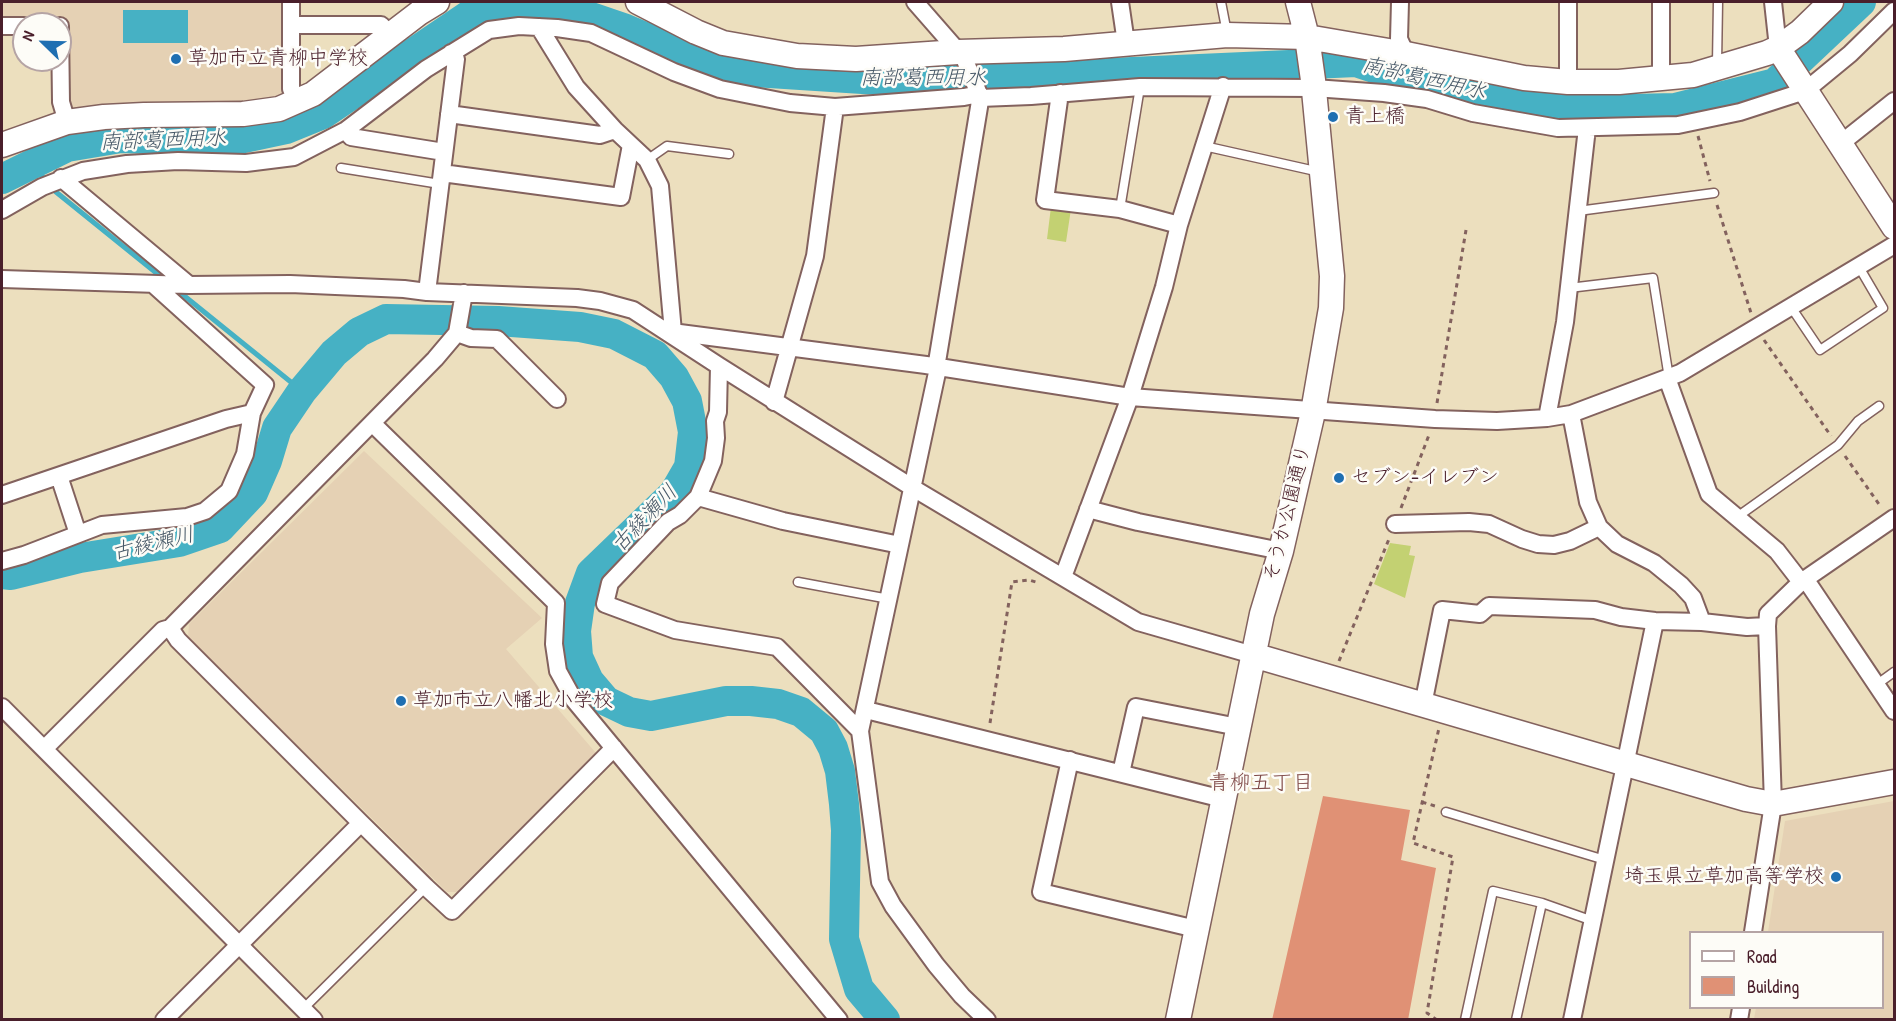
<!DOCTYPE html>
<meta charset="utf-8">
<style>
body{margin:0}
#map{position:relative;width:1896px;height:1021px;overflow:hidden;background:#ecdfbe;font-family:"Patrick Hand",sans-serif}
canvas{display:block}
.frame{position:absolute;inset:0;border:3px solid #4a1f2b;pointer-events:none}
.legend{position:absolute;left:1689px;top:931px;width:195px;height:78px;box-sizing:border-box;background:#fdfcf7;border:2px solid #b5a4a5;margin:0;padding:8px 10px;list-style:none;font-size:18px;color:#4a1f2b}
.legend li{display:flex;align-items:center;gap:12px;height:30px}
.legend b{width:30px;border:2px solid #b5a4a5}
.north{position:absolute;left:12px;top:12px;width:60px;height:60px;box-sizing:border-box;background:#fdfcf7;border:2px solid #b5a4a5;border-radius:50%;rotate:293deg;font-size:16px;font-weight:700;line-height:24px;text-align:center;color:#4a1f2b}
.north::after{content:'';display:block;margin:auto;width:21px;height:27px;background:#1f6fb2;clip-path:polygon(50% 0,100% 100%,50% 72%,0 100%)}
</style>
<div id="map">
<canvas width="1896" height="1021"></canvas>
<div class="frame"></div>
<ul class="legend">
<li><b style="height:8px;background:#fff"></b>Road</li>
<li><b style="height:16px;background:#e09175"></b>Building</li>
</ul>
<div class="north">N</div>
</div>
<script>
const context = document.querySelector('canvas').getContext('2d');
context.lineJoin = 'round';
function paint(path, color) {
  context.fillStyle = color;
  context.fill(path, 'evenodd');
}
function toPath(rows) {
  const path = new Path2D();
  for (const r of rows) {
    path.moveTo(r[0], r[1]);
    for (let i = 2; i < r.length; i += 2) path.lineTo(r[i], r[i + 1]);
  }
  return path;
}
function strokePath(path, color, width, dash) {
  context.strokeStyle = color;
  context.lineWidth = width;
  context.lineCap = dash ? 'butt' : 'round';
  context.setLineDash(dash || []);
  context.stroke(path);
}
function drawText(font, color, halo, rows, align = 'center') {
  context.font = font + ' "Patrick Hand","Klee One",sans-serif';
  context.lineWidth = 5;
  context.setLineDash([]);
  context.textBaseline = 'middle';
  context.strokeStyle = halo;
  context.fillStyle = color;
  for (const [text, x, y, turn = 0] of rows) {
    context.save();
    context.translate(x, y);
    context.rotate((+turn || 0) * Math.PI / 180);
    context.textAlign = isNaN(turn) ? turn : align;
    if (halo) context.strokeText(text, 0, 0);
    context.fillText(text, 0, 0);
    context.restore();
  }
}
const built = toPath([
 [2,2,287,2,288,95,256,106,113,104,68,116,65,23,2,17],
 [364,451,542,618,506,649,596,753,459,892,447,892,188,638,189,624],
 [1894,801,1894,1019,1754,1019,1756,1008,1882,1008,1882,932,1768,932,1785,821]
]);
const green = toPath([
 [1051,207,1071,209,1066,242,1047,239],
 [1390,543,1411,546,1409,555,1415,556,1405,598,1374,584]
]);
const water = toPath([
 [123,10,188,10,188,43,123,43]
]);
const stream = toPath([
 [31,164,56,192,165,280],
 [177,290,302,391]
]);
const river = toPath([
 [2,179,67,147,121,138,225,142,286,129,323,114,478,9,529,3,553,4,626,29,723,70,909,82,1356,62,1410,80,1585,110,1675,108,1775,83,1861,2],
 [2,574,11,575,80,558,179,542,220,528,253,493,267,461,277,428,302,391,334,353,359,332,386,319,498,321,580,327,614,334,655,355,674,377,687,401,693,432,689,467,674,493,591,573,580,603,576,631,578,657,589,681,606,701,629,712,651,716,726,701,751,701,778,704,801,712,824,731,833,748,840,771,844,804,846,830,844,939,859,989,885,1020]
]);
const building = toPath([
 [1323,796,1410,810,1401,860,1436,868,1408,1020,1272,1020]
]);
const path = toPath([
 [1698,136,1710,181],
 [1717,205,1751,313],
 [1764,340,1831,436],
 [1437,403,1466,230],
 [1845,456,1881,507],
 [1401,508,1429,435],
 [1339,661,1389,539],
 [990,723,1012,582,1029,580,1036,582],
 [1422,802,1435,806],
 [1437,1020,1427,1013,1453,857,1413,843,1439,728]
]);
const lane = toPath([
 [1221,2,1227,33],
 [1717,64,1718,2],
 [1204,146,1320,172],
 [647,160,667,146,729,154],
 [341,168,440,184],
 [1120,209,1140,87],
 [1578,211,1714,193],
 [1569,288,1653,278,1669,378],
 [1791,307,1820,350,1883,308,1859,267],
 [1737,517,1838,445,1858,421,1879,406],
 [798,582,889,599],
 [1876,685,1894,672],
 [1446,812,1605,860],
 [303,1009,426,887],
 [1465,1020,1493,891,1542,903,1593,921],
 [1516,1020,1542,903]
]);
const street = toPath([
 [291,2,291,89,297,101],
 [915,2,964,58,979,94,980,101,936,368],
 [1120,2,1126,43],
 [1400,2,1399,39,1406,54],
 [1568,2,1568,82],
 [1773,2,1778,48],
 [291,25,381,25,391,35],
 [2,26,24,26],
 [60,26,61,102,67,122],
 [539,27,576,87,615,130,647,160,660,186,673,332],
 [1661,78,1661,2],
 [1060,93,1045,200,1120,209,1179,225],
 [980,98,1031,96,1140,87,1314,88,1384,93,1427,99,1473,113,1558,128,1678,125,1740,112,1805,91,1850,54,1894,11],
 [449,114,600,135,615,130],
 [346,130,351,137,444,152],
 [1840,144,1894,101],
 [442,173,621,197,631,145],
 [61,178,189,285],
 [2,210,42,187,83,171,127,164,178,161,246,163,294,157,346,130,426,69,489,30,519,26,557,28,591,33,674,72,720,89,790,103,835,107,964,97,979,94],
 [2,279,189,285,290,284,404,289,427,292,577,298,600,301,633,310,719,366,913,488,1138,622,1253,655],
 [427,292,456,59,451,53],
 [464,293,457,333,435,359,170,628,178,640,361,823,426,887,452,911,614,748],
 [672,332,926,365,1130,397,1435,419,1497,421,1547,418,1571,414,1680,373,1894,245],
 [457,333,471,338,497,339,557,399],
 [719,366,718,412,715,421,716,438,713,461,698,497,680,515,668,522,610,583,605,604,675,630,777,647,860,731],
 [938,368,860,731,880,882,893,906,936,965,962,996,987,1020],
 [1667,378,1709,494,1777,551,1801,582],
 [774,402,815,256,835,107],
 [1571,414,1588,502,1599,527,1617,544,1654,563,1681,585,1693,598,1702,622],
 [1547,418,1565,322,1587,128],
 [372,423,556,603,554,644,558,671,574,700,839,1020],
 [59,476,78,534],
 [2,495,226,419,252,413],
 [698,497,783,521,900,545],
 [1088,509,1138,522,1281,551],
 [1395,524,1469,522,1489,524,1522,539,1538,544,1554,545,1570,541,1599,527],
 [2,561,24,555,102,525,187,517,205,511,229,491,245,454,252,413,265,385,153,284],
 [1063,577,1130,397,1164,287,1179,225,1223,86],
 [1806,580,1894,711],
 [1423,705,1442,610,1480,614,1489,606,1595,610,1621,617,1655,621,1702,622,1747,627,1767,626,1768,614,1801,582,1894,518],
 [2,707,314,1020],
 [866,710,1223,799],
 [44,749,163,630,170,628],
 [1070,760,1041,892,1196,929],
 [1121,773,1136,707,1238,727],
 [1753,932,1773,804,1767,626],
 [164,1020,361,823],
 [1572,1020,1655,621],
 [1739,1020,1741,1008]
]);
const secondary = toPath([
 [638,2,696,32,723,43,797,56,856,59,958,52,1064,49,1227,35,1307,37,1406,54,1524,78,1568,82,1619,82,1693,75,1767,53,1778,48,1800,32,1831,2],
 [1778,48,1894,227],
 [2,145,67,122,104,117,144,115,243,114,279,109,313,94,419,13,437,2],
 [1253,655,1746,799,1773,804,1894,782],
 [1178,1020,1262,614,1281,551,1313,412,1331,308,1332,276,1313,80,1307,37,1298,2]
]);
const markers = [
 [176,59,6,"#1f6fb2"],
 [1333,117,6,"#1f6fb2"],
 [1339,478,6,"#1f6fb2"],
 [401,701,6,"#1f6fb2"],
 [1836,877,6,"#1f6fb2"]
];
const poiNames = [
 ["草加市立青柳中学校",188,59],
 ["青上橋",1345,117],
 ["セブン-イレブン",1351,478],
 ["草加市立八幡北小学校",413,701],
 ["埼玉県立草加高等学校",1824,877,"right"]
];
const streetNames = [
 ["そうか公園通り",1288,513,-76]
];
const waterNames = [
 ["南部葛西用水",923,78],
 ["南部葛西用水",1424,79,13],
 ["南部葛西用水",163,141,-2],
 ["古綾瀬川",645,519,-46],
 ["古綾瀬川",153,544,-13]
];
const neighbourhoodNames = [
 ["青柳五丁目",1261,783]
];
paint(built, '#e5d1b4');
paint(green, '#c3d172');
paint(water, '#46b1c4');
strokePath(stream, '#46b1c4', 5);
strokePath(river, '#46b1c4', 30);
paint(building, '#e09175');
strokePath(lane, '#83625e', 11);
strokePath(street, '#83625e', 20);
strokePath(secondary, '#83625e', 27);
strokePath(path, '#83625e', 3, [4.5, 4.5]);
strokePath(lane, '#fff', 8);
strokePath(street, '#fff', 16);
strokePath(secondary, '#fff', 24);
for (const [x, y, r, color] of markers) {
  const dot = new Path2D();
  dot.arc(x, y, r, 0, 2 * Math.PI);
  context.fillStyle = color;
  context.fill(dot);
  strokePath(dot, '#fdfcf7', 2);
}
drawText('20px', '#4a1f2b', '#fdfcf7', poiNames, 'left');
drawText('20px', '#4a1f2b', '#fdfcf7', streetNames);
drawText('italic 21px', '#485968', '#fdfcf7', waterNames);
drawText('21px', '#7e4745', '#fdfcf7', neighbourhoodNames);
</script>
